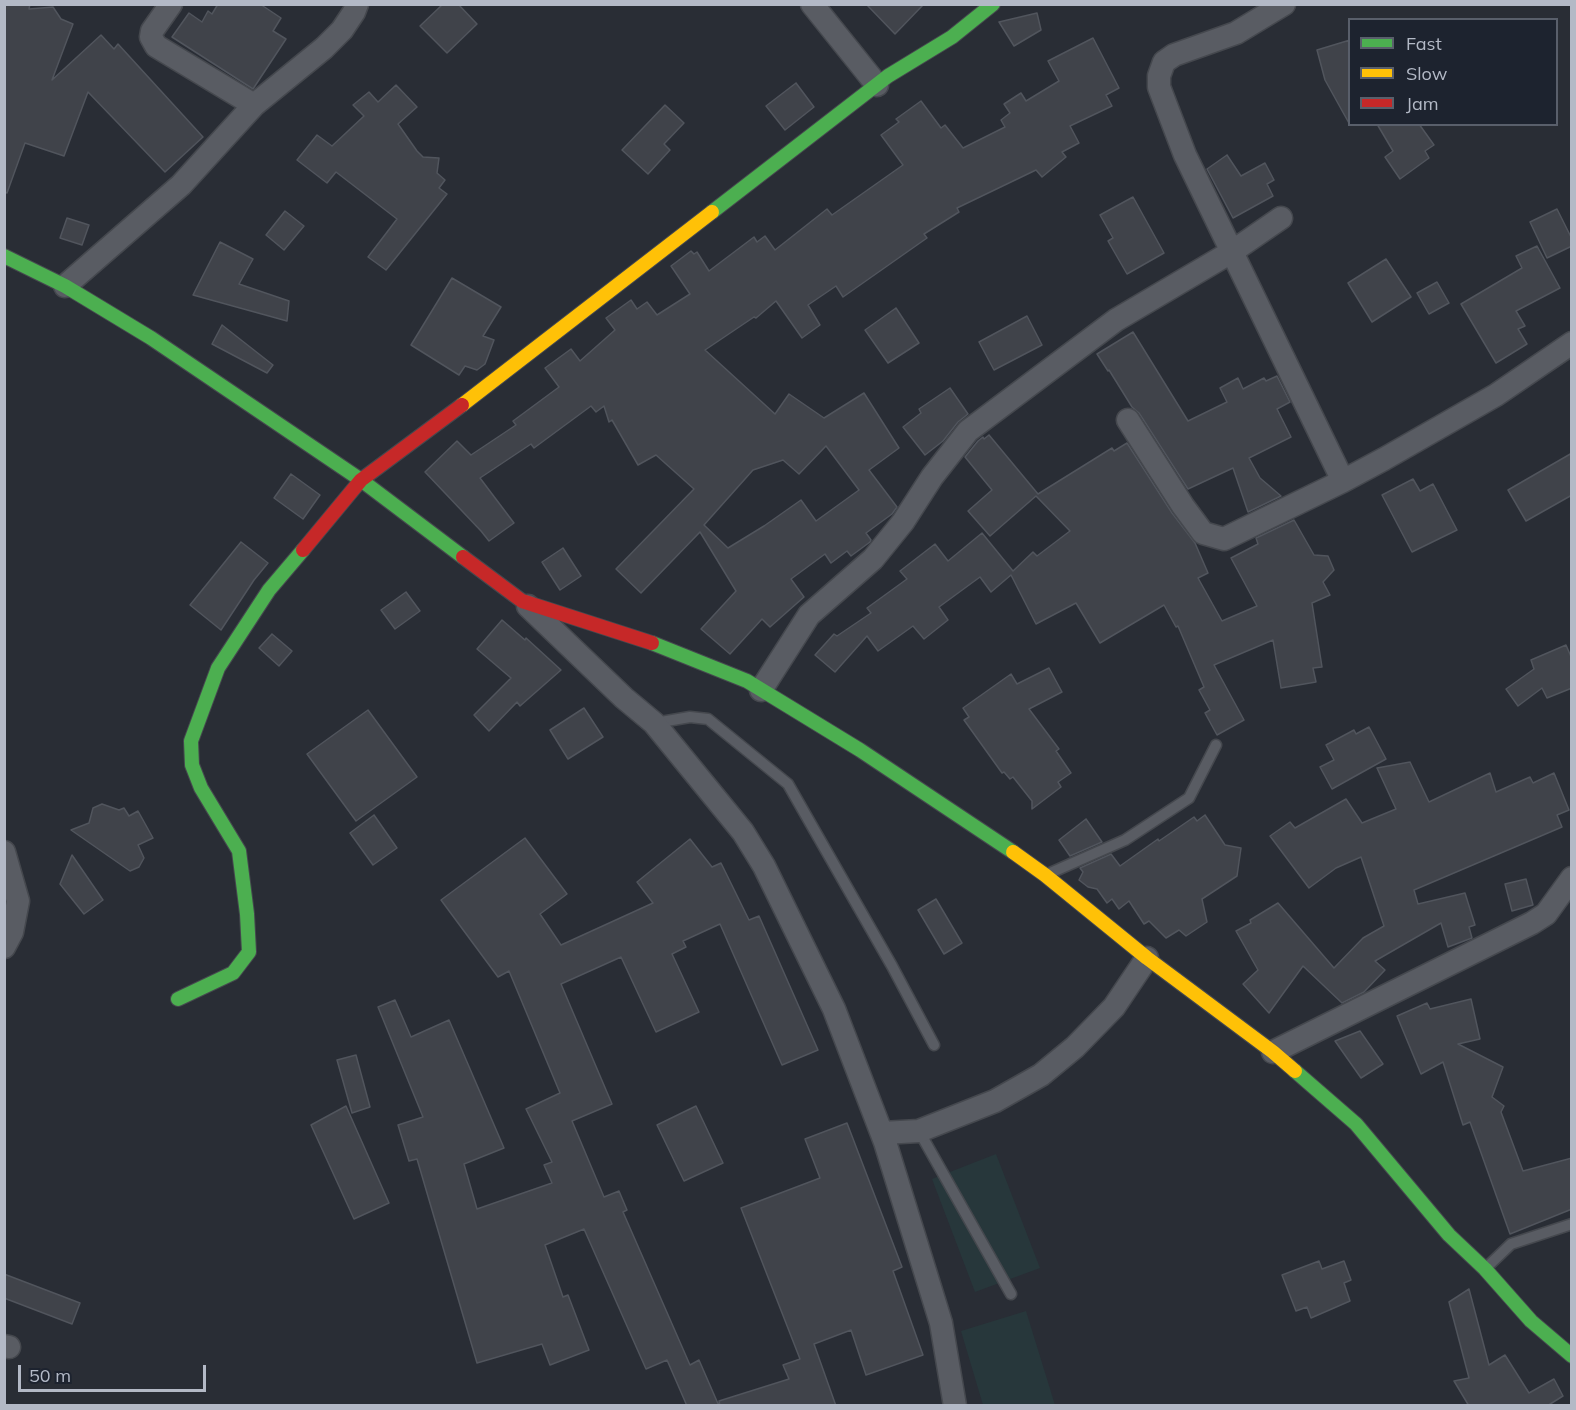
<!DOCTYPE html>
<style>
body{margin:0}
#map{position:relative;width:1576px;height:1410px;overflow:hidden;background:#292d35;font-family:Mulish,sans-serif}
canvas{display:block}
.frame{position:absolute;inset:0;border:6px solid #b3b9c6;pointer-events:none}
.legend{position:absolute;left:1348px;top:18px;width:210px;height:108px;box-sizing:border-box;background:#1d232f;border:2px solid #595f6b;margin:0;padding:8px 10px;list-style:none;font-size:18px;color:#b3b9c6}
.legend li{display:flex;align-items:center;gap:12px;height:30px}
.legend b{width:30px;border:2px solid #595f6b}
.scale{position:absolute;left:18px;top:1365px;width:188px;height:27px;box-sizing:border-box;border:3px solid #b3b9c6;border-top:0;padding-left:8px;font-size:18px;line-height:21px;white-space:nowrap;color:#b3b9c6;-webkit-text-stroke:4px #1d232f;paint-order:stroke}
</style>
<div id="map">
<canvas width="1576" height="1410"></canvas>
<div class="frame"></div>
<ul class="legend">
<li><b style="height:8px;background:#4caf50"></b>Fast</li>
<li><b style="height:8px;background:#ffc107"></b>Slow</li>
<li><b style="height:8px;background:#c62828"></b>Jam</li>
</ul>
<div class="scale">50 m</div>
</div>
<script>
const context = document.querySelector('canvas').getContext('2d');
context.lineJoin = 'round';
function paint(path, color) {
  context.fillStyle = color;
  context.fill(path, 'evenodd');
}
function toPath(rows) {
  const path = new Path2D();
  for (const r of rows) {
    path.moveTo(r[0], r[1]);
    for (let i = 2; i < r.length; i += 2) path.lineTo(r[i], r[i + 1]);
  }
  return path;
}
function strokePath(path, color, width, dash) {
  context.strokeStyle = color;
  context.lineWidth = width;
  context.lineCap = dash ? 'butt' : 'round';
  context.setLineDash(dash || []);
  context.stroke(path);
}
const green = toPath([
 [996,1154,1040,1268,975,1292,932,1179],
 [1026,1311,1055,1405,983,1405,961,1331]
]);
const building = toPath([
 [4,4,30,4,29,9,53,7,61,19,73,24,52,80,101,35,114,49,118,44,203,137,165,172,88,92,64,156,25,143,7,193,4,192,4,4],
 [218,4,260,4,281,18,273,31,286,39,253,89,172,37,189,13,202,22,208,11,212,14,218,4],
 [443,4,458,4,477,24,447,53,420,26,443,4],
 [866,4,924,4,895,34,866,4],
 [1037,13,1041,30,1014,46,999,22,1037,13],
 [1093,38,1119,88,1106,95,1112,106,1070,126,1079,143,1062,152,1066,157,1042,177,1036,170,957,208,959,212,924,234,927,238,843,297,836,286,808,305,820,325,802,338,776,301,756,318,754,317,705,350,775,414,789,394,824,418,864,393,899,448,869,470,897,507,892,514,866,533,871,540,870,542,851,556,847,551,831,563,825,554,791,579,804,597,770,627,762,619,730,654,701,629,736,591,700,532,641,593,616,569,694,489,656,455,638,465,612,420,609,422,604,406,596,412,591,406,534,448,531,444,480,478,514,523,489,541,481,531,425,472,457,441,471,455,516,425,513,421,559,387,545,368,571,349,580,361,615,330,606,318,631,300,637,309,647,302,657,315,690,294,671,266,691,251,694,254,697,252,709,271,754,237,757,242,765,236,775,250,827,209,832,215,903,165,881,135,899,122,896,119,921,101,941,128,945,125,963,148,1005,127,1001,120,1010,113,1004,104,1021,93,1026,101,1059,81,1048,61,1093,38],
 [826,446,859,490,816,521,801,500,764,526,728,548,704,525,753,470,783,460,799,474,826,446],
 [1350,40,1350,125,1325,80,1317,50,1350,40],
 [796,83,814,107,785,130,766,106,796,83],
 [396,85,417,107,398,124,417,151,423,157,439,158,437,173,445,180,439,188,447,194,386,270,368,257,397,219,336,172,327,183,297,160,317,135,332,146,364,116,353,105,369,92,378,102,396,85],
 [665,105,684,123,664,144,670,150,648,174,622,150,665,105],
 [1377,124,1419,124,1434,145,1425,151,1429,158,1400,179,1385,157,1393,151,1377,124],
 [1227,155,1241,176,1265,163,1274,180,1267,184,1273,196,1233,218,1207,169,1227,155],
 [1133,197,1164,253,1127,274,1108,241,1113,238,1100,215,1133,197],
 [1557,209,1572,239,1572,246,1547,258,1530,222,1557,209],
 [285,211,304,226,284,250,266,235,285,211],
 [67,218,89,225,82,245,60,238,67,218],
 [220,242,253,259,239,284,289,301,287,321,193,295,220,242],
 [1537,246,1560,288,1516,311,1525,326,1518,329,1527,344,1496,363,1461,304,1522,268,1516,256,1537,246],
 [1386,259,1411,297,1372,322,1348,283,1386,259],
 [452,278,501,307,483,336,494,340,485,364,477,370,465,366,459,375,411,345,452,278],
 [1437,282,1449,303,1429,314,1417,293,1437,282],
 [896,308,919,343,888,363,865,330,896,308],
 [1027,316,1042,345,994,370,979,342,1027,316],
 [222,325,273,365,267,373,212,344,222,325],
 [1133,332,1188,421,1227,402,1220,388,1238,378,1243,389,1264,378,1266,381,1277,376,1290,402,1277,409,1291,437,1249,458,1260,478,1281,496,1248,512,1233,468,1188,489,1139,413,1132,407,1109,370,1108,371,1097,354,1133,332],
 [950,388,968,414,958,422,943,441,925,455,903,427,921,413,919,409,950,388],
 [989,435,1038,494,1112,448,1114,451,1127,443,1172,513,1195,543,1208,573,1198,578,1222,621,1257,606,1231,558,1258,544,1256,538,1294,520,1314,555,1328,556,1334,570,1323,582,1330,595,1312,603,1322,667,1313,668,1316,682,1281,688,1273,640,1214,665,1244,720,1217,735,1205,713,1210,710,1199,690,1204,687,1178,626,1176,627,1164,605,1100,643,1076,603,1036,624,1011,575,991,592,980,577,939,607,948,620,924,639,913,626,878,651,867,636,835,672,815,655,834,634,837,636,871,613,867,608,907,579,900,571,935,544,948,561,982,533,1013,571,1033,552,1037,556,1070,531,1036,496,990,536,968,511,992,490,965,457,978,441,983,437,984,439,989,435],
 [1572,453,1572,495,1526,521,1508,490,1572,453],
 [291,474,320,495,303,519,274,498,291,474],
 [1413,479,1420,491,1433,484,1457,530,1412,552,1382,495,1413,479],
 [241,542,268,563,254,580,221,630,190,605,241,542],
 [563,548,581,576,560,590,542,562,563,548],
 [406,592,420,611,395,629,381,610,406,592],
 [502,620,525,640,526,638,561,670,520,706,517,702,489,731,474,715,511,678,477,649,502,620],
 [272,634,292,651,279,666,259,648,272,634],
 [1566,645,1572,659,1572,688,1547,698,1542,688,1518,706,1506,689,1534,669,1531,660,1566,645],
 [1049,668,1062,692,1029,709,1059,749,1056,751,1071,773,1058,782,1061,787,1032,809,1032,801,1013,777,1010,779,1004,772,1002,773,964,720,969,717,963,708,1011,674,1017,684,1049,668],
 [584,708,603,737,568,759,550,730,584,708],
 [368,710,417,777,356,821,307,754,368,710],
 [1369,727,1386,759,1332,789,1320,767,1334,760,1326,745,1354,730,1356,734,1369,727],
 [1410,762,1429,802,1490,773,1496,792,1530,777,1533,783,1554,773,1569,810,1557,815,1562,827,1414,890,1418,904,1465,893,1475,925,1469,927,1472,938,1448,947,1441,923,1375,961,1385,970,1364,992,1342,1003,1303,966,1269,1013,1243,984,1258,970,1236,931,1251,923,1250,920,1278,903,1334,968,1363,938,1384,926,1361,857,1336,868,1309,888,1270,836,1290,822,1295,828,1346,799,1362,823,1396,809,1377,768,1410,762],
 [102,804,119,810,124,808,129,816,138,811,153,838,138,845,144,858,139,867,130,871,71,830,89,823,93,808,102,804],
 [374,815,397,848,373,865,350,833,374,815],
 [1205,815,1225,845,1241,848,1237,876,1202,899,1207,922,1186,936,1179,930,1166,938,1149,921,1144,924,1129,901,1119,909,1112,899,1107,903,1097,889,1088,887,1079,880,1083,872,1080,868,1111,854,1120,866,1158,839,1159,841,1194,817,1197,821,1205,815],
 [1086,819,1102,842,1070,856,1059,840,1086,819],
 [525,838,567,894,540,914,561,945,653,903,637,882,690,839,712,867,721,863,749,920,759,916,818,1050,782,1065,720,924,683,941,686,947,672,954,699,1012,656,1032,621,957,561,984,612,1104,572,1121,604,1197,619,1191,627,1210,623,1212,690,1365,699,1360,719,1406,687,1406,667,1360,646,1369,584,1229,545,1245,563,1297,568,1295,589,1350,550,1365,542,1344,477,1363,417,1159,409,1161,398,1125,423,1117,378,1007,395,1000,411,1037,449,1020,504,1148,464,1164,477,1209,552,1183,544,1165,552,1162,526,1109,560,1093,509,971,498,977,441,900,525,838],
 [72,855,103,900,84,914,60,884,72,855],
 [1526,879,1533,905,1512,911,1505,884,1526,879],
 [936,899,962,943,944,954,918,910,936,899],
 [1471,999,1480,1039,1458,1044,1503,1067,1492,1097,1504,1106,1501,1112,1523,1171,1572,1158,1572,1209,1510,1234,1470,1122,1463,1125,1443,1062,1421,1074,1397,1016,1427,1003,1430,1009,1471,999],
 [1360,1031,1383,1064,1361,1078,1335,1041,1360,1031],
 [356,1055,370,1107,352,1113,337,1060,356,1055],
 [346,1106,389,1203,354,1219,311,1125,346,1106],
 [696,1106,723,1163,684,1181,657,1125,696,1106],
 [847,1123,902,1267,893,1271,923,1355,866,1375,851,1330,814,1344,836,1406,720,1406,719,1401,789,1379,783,1365,800,1359,741,1208,820,1178,805,1139,847,1123],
 [1319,1261,1322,1269,1344,1261,1351,1280,1344,1283,1350,1301,1311,1318,1307,1307,1296,1311,1282,1275,1319,1261],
 [4,1274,80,1303,72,1324,4,1298,4,1274],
 [1469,1289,1489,1365,1505,1355,1529,1393,1554,1379,1563,1396,1547,1406,1469,1406,1454,1381,1469,1378,1449,1302,1469,1289]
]);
const lane = toPath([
 [655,723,690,717,708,719,788,784,892,966,934,1045],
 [1048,874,1125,840,1189,798,1216,745],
 [919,1131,1011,1294],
 [1487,1267,1511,1244,1572,1224]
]);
const street = toPath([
 [171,4,152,31,151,37,156,46,254,105],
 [812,4,877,85],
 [1284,4,1236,33,1174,55,1164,62,1159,76,1159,87,1185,155,1343,481],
 [65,286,181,185,254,105,324,48,342,30,354,12,357,4],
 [1128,420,1183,506,1203,533,1224,539,1343,481,1384,459,1496,395,1572,343],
 [528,606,624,698,654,723,743,832,764,866,834,1009,885,1142,941,1323,955,1406],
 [761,690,809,615,873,559,903,522,932,477,968,431,1116,320,1233,251,1281,218],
 [4,852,18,901,12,932,4,947],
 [1273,1052,1532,923,1546,914,1572,878],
 [882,1133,919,1131,995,1101,1041,1075,1075,1047,1114,1007,1147,958],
 [4,1346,9,1347]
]);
const fast = toPath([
 [712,212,888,76,952,37,993,4],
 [4,256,65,286,151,338,361,480,463,557],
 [652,643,747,681,860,750,1013,852],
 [178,999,233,973,249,952,247,914,239,851,201,788,192,765,191,741,218,668,269,590,303,550],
 [1295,1071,1356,1124,1449,1235,1485,1269,1531,1321,1572,1356]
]);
const slow = toPath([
 [462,405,712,212],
 [1013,852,1045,875,1147,958,1273,1052,1295,1071]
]);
const jam = toPath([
 [303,550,361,480,462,405],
 [463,557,522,601,652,643]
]);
paint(green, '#27373b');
paint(building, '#40434a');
strokePath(building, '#51555d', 1.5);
strokePath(lane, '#45484e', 13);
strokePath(street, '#45484e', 25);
strokePath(fast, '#45484e', 16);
strokePath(slow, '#45484e', 16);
strokePath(jam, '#45484e', 16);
strokePath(lane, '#595c63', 10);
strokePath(street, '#595c63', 22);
strokePath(fast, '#4caf50', 14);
strokePath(slow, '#ffc107', 14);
strokePath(jam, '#c62828', 14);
</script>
